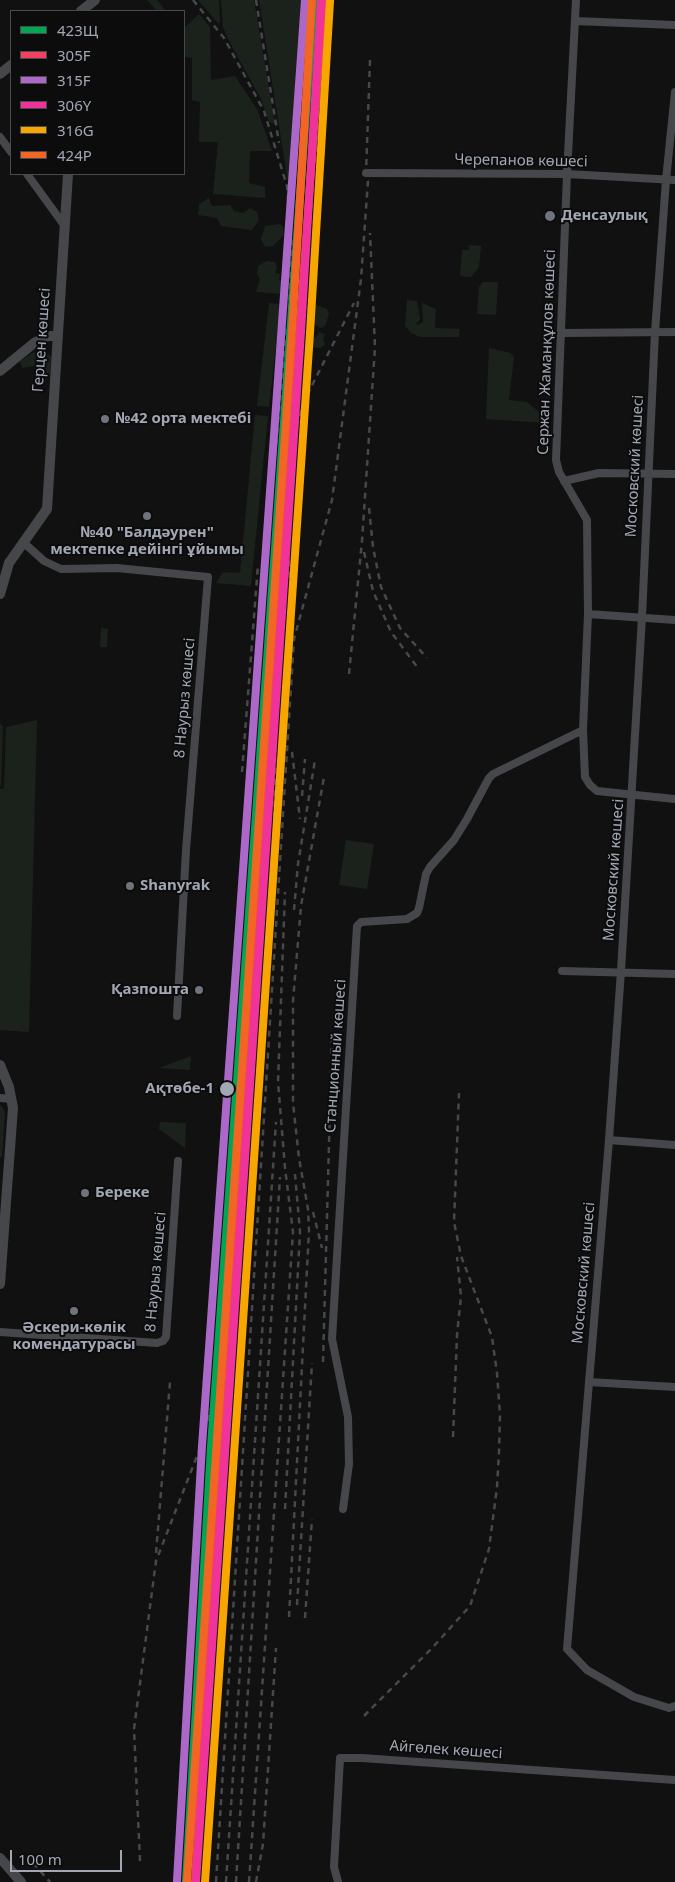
<!DOCTYPE html>
<meta charset="utf-8">
<style>
body{margin:0}
#map{position:relative;width:675px;height:1882px;overflow:hidden;background:#111112;font-family:"Noto Sans",sans-serif}
canvas{display:block}
.legend{position:absolute;left:10px;top:10px;width:175px;height:165px;box-sizing:border-box;background:#0c0c0d;border:1px solid #484a50;margin:0;padding:6px 9px;list-style:none;font-size:15px;color:#a1a8b4}
.legend li{display:flex;align-items:center;gap:10px;height:25px}
.legend b{width:25px;border:1px solid #484a50}
.scale{position:absolute;left:10px;top:1850px;width:112px;height:22px;box-sizing:border-box;border:2px solid #a1a8b4;border-top:0;padding-left:6px;font-size:15px;line-height:18px;white-space:nowrap;color:#a1a8b4;-webkit-text-stroke:4px #0c0c0d;paint-order:stroke}
</style>
<div id="map">
<canvas width="675" height="1882"></canvas>
<ul class="legend">
<li><b style="height:6px;background:#00a651"></b>423Щ</li>
<li><b style="height:6px;background:#f24062"></b>305F</li>
<li><b style="height:6px;background:#ac68c9"></b>315F</li>
<li><b style="height:6px;background:#ef339a"></b>306Y</li>
<li><b style="height:6px;background:#f7a600"></b>316G</li>
<li><b style="height:6px;background:#f26522"></b>424Р</li>
</ul>
<div class="scale">100 m</div>
</div>
<script>
const context = document.querySelector('canvas').getContext('2d');
context.lineJoin = 'round';
function paint(path, color) {
  context.fillStyle = color;
  context.fill(path, 'evenodd');
}
function toPath(rows) {
  const path = new Path2D();
  for (const r of rows) {
    path.moveTo(r[0], r[1]);
    for (let i = 2; i < r.length; i += 2) path.lineTo(r[i], r[i + 1]);
  }
  return path;
}
function strokePath(path, color, width, dash) {
  context.strokeStyle = color;
  context.lineWidth = width;
  context.lineCap = dash ? 'butt' : 'round';
  context.setLineDash(dash || []);
  context.stroke(path);
}
function drawText(font, color, halo, rows, align = 'center') {
  context.font = font + ' "Noto Sans",sans-serif';
  context.lineWidth = 4;
  context.setLineDash([]);
  context.textBaseline = 'middle';
  context.strokeStyle = halo;
  context.fillStyle = color;
  for (const [text, x, y, turn = 0] of rows) {
    context.save();
    context.translate(x, y);
    context.rotate((+turn || 0) * Math.PI / 180);
    context.textAlign = isNaN(turn) ? turn : align;
    if (halo) context.strokeText(text, 0, 0);
    context.fillText(text, 0, 0);
    context.restore();
  }
}
const green = toPath([
 [147,0,157,0,166,11,157,11],
 [198,0,219,0,220,23,218,23],
 [221,0,254,0,275,124,269,122,261,99,228,39,223,27],
 [259,0,307,0,294,182,291,185,288,183],
 [199,14,210,27,211,80,235,76,257,109,272,151,250,151,249,183,265,187,265,198,213,194,218,142,199,142,200,102,192,100,192,58,186,57,184,53,184,28],
 [209,198,212,206,230,205,234,211,243,213,250,208,257,212,259,220,252,230,221,226,217,218,198,215,199,204],
 [279,224,283,226,284,235,273,246,265,247,261,239,265,226],
 [469,245,481,246,479,267,471,277,460,276,462,250,469,250],
 [267,261,275,262,277,267,275,273,280,274,279,280,284,282,284,294,256,292,260,279,257,274,258,266],
 [483,282,498,282,496,315,477,314,479,287],
 [407,300,417,301,420,320,416,323,417,325,423,322,422,303,436,309,435,328,460,329,459,337,420,337,411,333,405,326],
 [269,303,281,304,269,407,257,406],
 [311,303,327,309,329,314,325,326,320,328,307,318,308,312,305,307],
 [319,332,325,334,323,339,325,345,320,348,309,347,309,340,316,337],
 [489,348,511,353,514,357,509,400,527,402,544,416,544,423,486,419],
 [34,352,46,352,51,357,50,377,42,377,34,366,22,368,20,361],
 [255,415,268,416,251,586,216,583,223,572,240,573],
 [101,628,108,629,107,647,100,647],
 [37,720,29,1032,0,1030,0,789,4,789,6,727],
 [0,723,3,727,1,786,0,786],
 [346,840,374,844,367,889,339,885],
 [191,1056,190,1070,159,1068],
 [0,1104,5,1112,2,1157,0,1157],
 [160,1122,186,1123,185,1148,159,1129]
]);
const minor = toPath([
 [576,0,567,174,556,460,559,472,587,520,588,614,583,730,585,777,590,785,597,791,675,799],
 [575,21,675,25],
 [675,92,666,180,655,332,642,617,621,971,609,1140,567,1649,587,1670,634,1697,669,1708,675,1706],
 [0,137,11,152],
 [366,173,567,174,675,180],
 [27,174,64,225],
 [562,333,675,332],
 [564,481,599,473,675,474],
 [23,542,44,561,61,569,117,568,208,577,186,850,177,1016],
 [588,614,675,620],
 [562,971,675,974],
 [0,1098,12,1099],
 [609,1140,675,1145],
 [0,1332,157,1343,163,1341,166,1337,178,1161],
 [589,1382,675,1387],
 [343,1509,349,1464,348,1417,332,1339,357,926,361,922,407,919,417,913,419,908,426,874,430,867,454,840,467,819,489,778,493,774,583,730],
 [338,1882,334,1867,340,1758,362,1758,675,1780]
]);
const tertiary = toPath([
 [81,11,95,0],
 [0,74,11,65],
 [0,371,34,343,48,336,57,336],
 [0,594,9,563,47,509,68,174],
 [0,1065,9,1087,13,1108,0,1284],
 [0,1858,21,1882]
]);
const rail = toPath([
 [193,0,224,38,264,111,287,186,292,250,289,306,291,336],
 [256,0,279,143],
 [305,250,317,141,325,31,331,0],
 [294,437,304,401,354,303],
 [280,473,287,533,293,629],
 [369,508,373,547,381,587,400,628,427,658],
 [364,552,373,591,391,632,418,668],
 [264,576,287,326],
 [349,674,362,541,375,347,370,233],
 [292,752,300,819],
 [242,772,258,565],
 [302,796,305,759],
 [274,840,276,702],
 [294,910,298,864,315,760],
 [313,1212,322,1248],
 [323,1362,332,1035],
 [214,1411,216,1586],
 [453,1437,457,1335,461,1296,457,1257],
 [285,1509,300,1232,295,1174],
 [156,1553,170,1382],
 [297,1605,312,1363],
 [289,1617,309,1230,308,1209,299,1158,293,1103,293,1001,301,906,324,777],
 [305,1618,312,1519],
 [364,1716,433,1647,470,1606,489,1549,497,1487,499,1452,500,1415,497,1373,492,1337,461,1256,454,1222,459,1093],
 [140,1861,134,1729,156,1561,199,1451,214,1398],
 [33,1863,50,1882],
 [207,1882,268,927],
 [216,1882,294,639,332,500,361,279,368,181,366,173,370,60],
 [226,1882,276,1122],
 [236,1882,280,1177],
 [249,1882,293,1232,285,1168,278,1082,285,892],
 [256,1882,263,1844,276,1648]
]);
const rail1 = toPath([
 [186,1882,211,1447,314,0]
]);
const rail2 = toPath([
 [195,1882,220,1448,323,1]
]);
const rail3 = toPath([
 [177,1881,202,1446,305,0]
]);
const rail4 = toPath([
 [196,1882,301,332,321,0]
]);
const rail5 = toPath([
 [205,1882,310,333,330,1]
]);
const rail6 = toPath([
 [187,1881,292,331,312,0]
]);
const markers = [
 [550,216,6,"#6f737b"],
 [105,419,5,"#6f737b"],
 [147,516,5,"#6f737b"],
 [130,886,5,"#6f737b"],
 [199,990,5,"#6f737b"],
 [227,1089,8,"#a1a8b4"],
 [85,1193,5,"#6f737b"],
 [74,1311,5,"#6f737b"]
];
const streetNames = [
 ["Черепанов көшесі",521,161,1],
 ["Герцен көшесі",42,340,-86],
 ["Сержан Жаманқұлов көшесі",547,352,-88],
 ["Московский көшесі",635,466,-87],
 ["8 Наурыз көшесі",185,698,-85],
 ["Московский көшесі",614,870,-86],
 ["Станционный көшесі",336,1056,-86],
 ["8 Наурыз көшесі",156,1272,-85],
 ["Московский көшесі",584,1273,-85],
 ["Айгөлек көшесі",446,1750,4]
];
const poiNames = [
 ["Денсаулық",561,216],
 ["№42 орта мектебі",115,419],
 ["№40 \"Балдәурен\"",147,533,"center"],
 ["мектепке дейінгі ұйымы",147,550,"center"],
 ["Shanyrak",140,886],
 ["Қазпошта",189,990,"right"],
 ["Береке",95,1193],
 ["Әскери-көлік",74,1328,"center"],
 ["комендатурасы",74,1345,"center"]
];
const stopNames = [
 ["Ақтөбе-1",214,1089]
];
paint(green, '#1b221c');
strokePath(minor, '#46474b', 8);
strokePath(tertiary, '#46474b', 10);
strokePath(rail, '#46484b', 2.5, [6, 5]);
strokePath(rail1, '#00a651', 8);
strokePath(rail2, '#f24062', 8);
strokePath(rail3, '#ac68c9', 8);
strokePath(rail4, '#ef339a', 8);
strokePath(rail5, '#f7a600', 8);
strokePath(rail6, '#f26522', 8);
for (const [x, y, r, color] of markers) {
  const dot = new Path2D();
  dot.arc(x, y, r, 0, 2 * Math.PI);
  context.fillStyle = color;
  context.fill(dot);
  strokePath(dot, '#0c0c0d', 2);
}
drawText('15px', '#a1a8b4', '#0c0c0d', streetNames);
drawText('bold 15px', '#a1a8b4', '#0c0c0d', poiNames, 'left');
drawText('bold 15px', '#a1a8b4', '#0c0c0d', stopNames, 'right');
</script>
